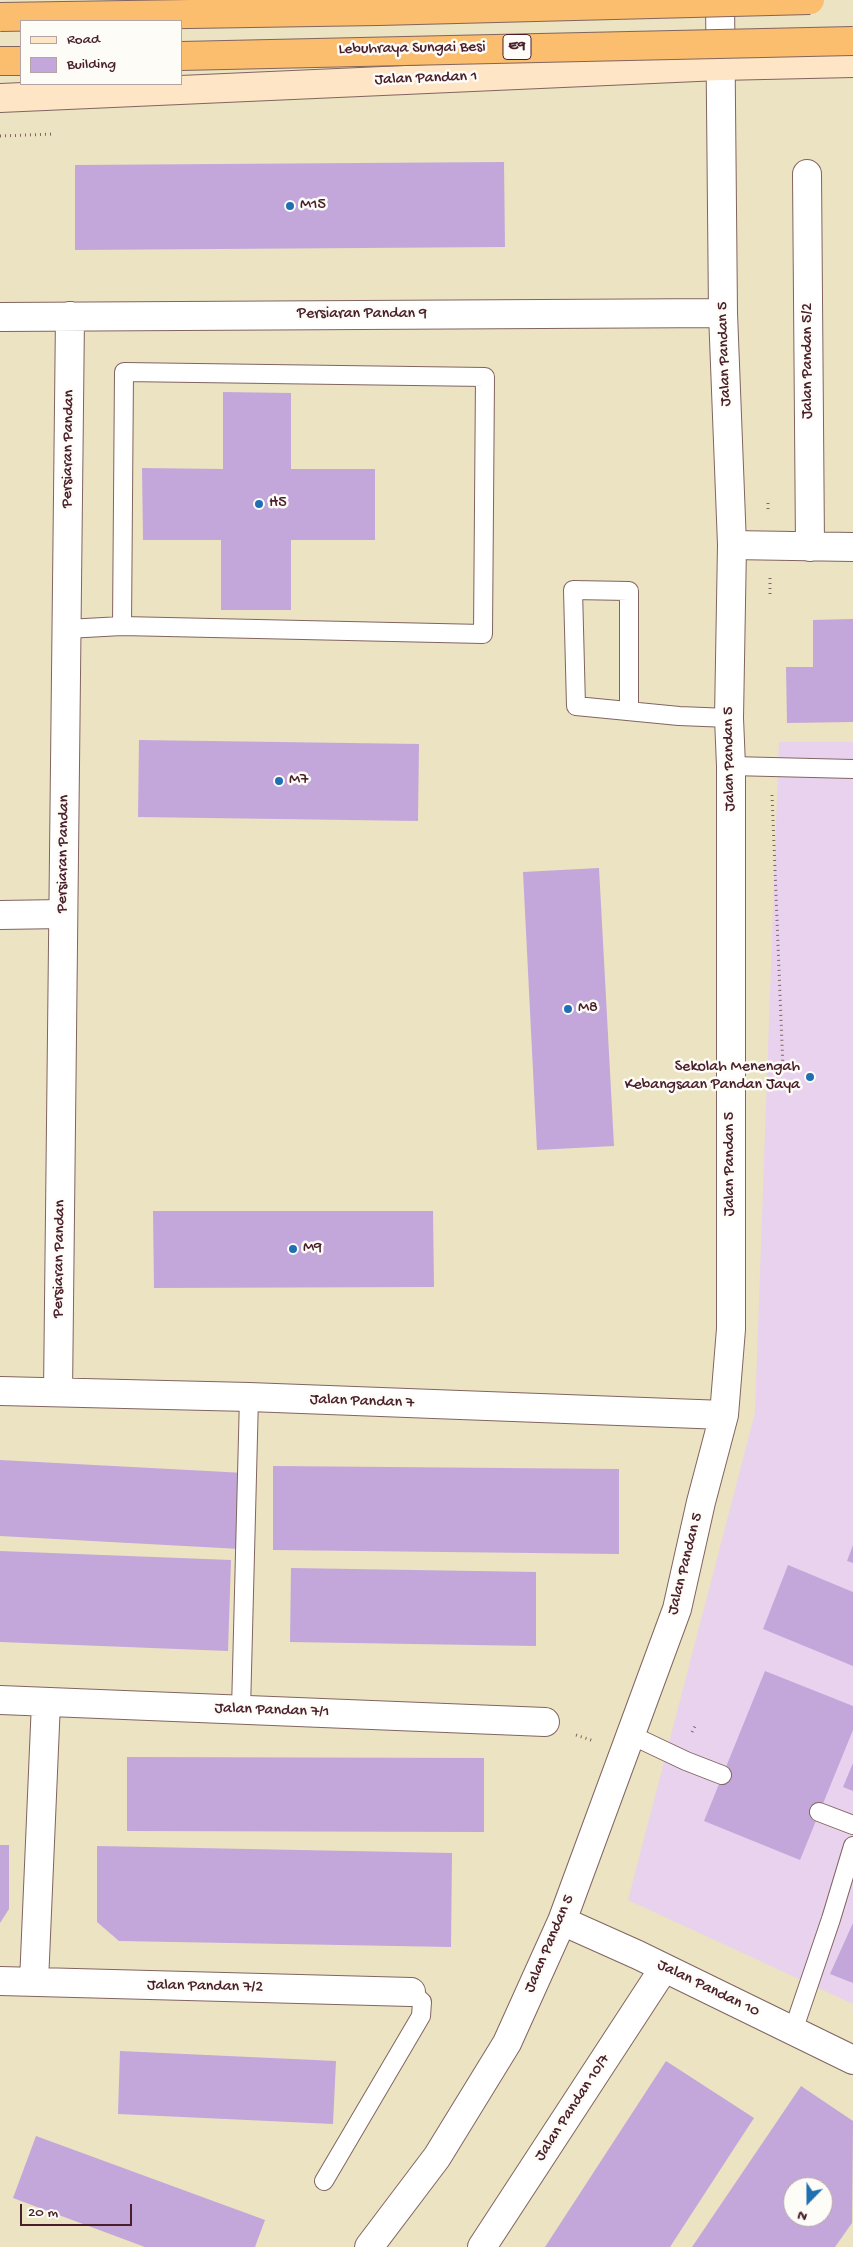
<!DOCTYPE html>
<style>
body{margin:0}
#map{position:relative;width:853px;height:2247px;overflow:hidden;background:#ebe3c2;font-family:"Gochi Hand",sans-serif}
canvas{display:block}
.legend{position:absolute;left:20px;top:20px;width:162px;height:65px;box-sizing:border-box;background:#fdfcf7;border:1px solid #b5a4a5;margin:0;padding:6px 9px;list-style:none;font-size:15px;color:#4a1f2b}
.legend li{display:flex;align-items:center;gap:10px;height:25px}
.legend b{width:25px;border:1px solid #b5a4a5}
.north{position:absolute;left:783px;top:2177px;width:50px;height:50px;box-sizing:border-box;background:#fdfcf7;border:1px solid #b5a4a5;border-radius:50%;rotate:202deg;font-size:14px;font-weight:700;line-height:20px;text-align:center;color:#4a1f2b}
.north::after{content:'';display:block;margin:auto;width:18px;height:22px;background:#1f6fb2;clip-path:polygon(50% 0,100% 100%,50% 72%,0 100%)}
.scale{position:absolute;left:20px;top:2204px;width:112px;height:22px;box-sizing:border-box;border:2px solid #4a1f2b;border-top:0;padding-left:6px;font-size:15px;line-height:18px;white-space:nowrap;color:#4a1f2b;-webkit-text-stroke:4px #fdfcf7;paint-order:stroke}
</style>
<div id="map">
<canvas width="853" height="2247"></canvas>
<ul class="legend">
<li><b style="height:6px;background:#fde5c5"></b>Road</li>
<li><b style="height:14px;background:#c3a7da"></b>Building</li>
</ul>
<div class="north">N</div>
<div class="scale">20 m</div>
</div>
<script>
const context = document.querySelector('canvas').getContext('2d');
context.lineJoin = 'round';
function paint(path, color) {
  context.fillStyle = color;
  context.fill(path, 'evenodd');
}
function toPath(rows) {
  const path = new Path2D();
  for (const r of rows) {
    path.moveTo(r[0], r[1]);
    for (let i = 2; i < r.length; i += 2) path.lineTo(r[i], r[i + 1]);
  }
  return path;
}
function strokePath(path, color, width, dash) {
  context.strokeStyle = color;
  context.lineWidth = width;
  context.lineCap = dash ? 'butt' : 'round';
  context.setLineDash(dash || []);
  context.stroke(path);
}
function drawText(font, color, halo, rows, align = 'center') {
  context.font = font + ' "Gochi Hand",sans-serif';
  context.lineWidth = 5;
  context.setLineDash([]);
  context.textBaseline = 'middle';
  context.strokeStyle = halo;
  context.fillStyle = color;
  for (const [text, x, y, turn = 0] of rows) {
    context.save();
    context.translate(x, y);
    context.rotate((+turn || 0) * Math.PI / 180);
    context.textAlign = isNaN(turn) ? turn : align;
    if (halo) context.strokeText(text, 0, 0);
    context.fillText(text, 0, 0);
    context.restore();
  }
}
const built = toPath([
 [779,742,853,742,853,2004,628,1900,755,1413]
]);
const building = toPath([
 [504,162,505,247,75,250,75,165],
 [223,392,291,393,291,469,375,469,375,540,291,540,291,610,221,610,221,540,143,540,142,468,223,469],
 [853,619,853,722,787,723,786,667,813,667,813,620],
 [139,740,419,744,418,821,138,817],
 [599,868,614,1146,537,1150,523,872],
 [153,1211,433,1211,434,1287,154,1288],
 [0,1460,245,1473,240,1549,0,1536],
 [273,1466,619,1469,619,1554,273,1550],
 [853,1545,853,1563,847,1561],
 [0,1551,231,1560,228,1651,0,1642],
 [788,1565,853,1592,853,1666,763,1629],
 [291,1568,536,1572,536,1646,290,1642],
 [765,1671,853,1706,853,1730,800,1860,704,1821],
 [127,1757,484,1758,484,1832,127,1831],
 [853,1763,853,1791,843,1787],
 [0,1845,9,1845,9,1909,0,1923],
 [97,1846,452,1853,451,1947,119,1941,97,1922],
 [853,1923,853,1983,830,1974],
 [120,2051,336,2061,333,2124,118,2114],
 [666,2061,754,2118,735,2147,670,2247,545,2247],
 [801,2086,853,2121,852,2223,835,2247,692,2247],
 [793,2187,823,2187,823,2217,793,2217],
 [36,2136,265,2220,255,2247,145,2247,13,2198]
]);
const path = toPath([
 [0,136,54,134],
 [768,503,768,512],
 [770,578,770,597],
 [772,795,783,1069],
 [692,1732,696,1724],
 [576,1735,594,1741]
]);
const service = toPath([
 [67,629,122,626,483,634,485,377,124,372,122,626],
 [629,711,629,591,573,590,576,706,679,716,729,718],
 [731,766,853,769],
 [241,1710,249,1397],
 [631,1735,686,1761,722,1775],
 [819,1812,853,1825],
 [793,2031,831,1919,853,1846],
 [324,2181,421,2016,422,2002,411,1992]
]);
const minor = toPath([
 [807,174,810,547],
 [0,317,723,313],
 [732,545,853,547],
 [0,915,63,914],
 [0,1391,249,1397,724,1415],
 [58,1392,70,316],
 [0,1700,545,1722],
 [562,1921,638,1955,853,2060],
 [0,1981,411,1992],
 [34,1982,46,1702],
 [369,2247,437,2157,507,2043,562,1921,677,1609,701,1502,724,1415,731,1329,731,766,729,718,732,545,723,313,720,0],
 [482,2247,664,1968]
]);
const secondary = toPath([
 [0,98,720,66,853,63]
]);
const motorway = toPath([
 [0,61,21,61]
]);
const motorwayBridge = toPath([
 [0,17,379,11,810,0],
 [181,56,853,41]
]);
const markers = [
 [290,206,5,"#1f6fb2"],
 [259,504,5,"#1f6fb2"],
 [279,781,5,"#1f6fb2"],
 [568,1009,5,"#1f6fb2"],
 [810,1077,5,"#1f6fb2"],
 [293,1249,5,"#1f6fb2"]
];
const shields = [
 [517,47,28]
];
const shieldNames = [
 ["E9",517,47]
];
const streetNames = [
 ["Lebuhraya Sungai Besi",412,49,-1],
 ["Jalan Pandan 1",426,79,-2],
 ["Persiaran Pandan 9",362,315],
 ["Jalan Pandan 5",725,354,-92],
 ["Jalan Pandan 5/2",809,361,-90],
 ["Persiaran Pandan",69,449,-89],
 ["Jalan Pandan 5",730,759,-91],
 ["Persiaran Pandan",64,854,-89],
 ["Jalan Pandan 5",731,1164,-90],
 ["Persiaran Pandan",60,1259,-89],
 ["Jalan Pandan 7",362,1402,2],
 ["Jalan Pandan 5",686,1564,-76],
 ["Jalan Pandan 7/1",272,1711,2],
 ["Jalan Pandan 5",550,1944,-67],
 ["Jalan Pandan 7/2",205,1987,1],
 ["Jalan Pandan 10",708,1989,26],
 ["Jalan Pandan 10/7",573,2108,-57]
];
const poiNames = [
 ["M15",300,206],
 ["H5",269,504],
 ["M7",289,781],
 ["M8",578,1009],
 ["Sekolah Menengah",800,1068,"right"],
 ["Kebangsaan Pandan Jaya",800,1086,"right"],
 ["M9",303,1249]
];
paint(built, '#e8d2ee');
paint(building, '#c3a7da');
strokePath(service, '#826460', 20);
strokePath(minor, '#826460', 30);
strokePath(secondary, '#826460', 30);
strokePath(motorway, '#826460', 30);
strokePath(path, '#826460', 3, [1, 4]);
strokePath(service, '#fff', 18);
strokePath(minor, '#fff', 28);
strokePath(secondary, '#fde5c5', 28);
strokePath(motorway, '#fbbd6e', 28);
strokePath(motorwayBridge, '#826460', 30, []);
strokePath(motorwayBridge, '#fbbd6e', 28);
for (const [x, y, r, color] of markers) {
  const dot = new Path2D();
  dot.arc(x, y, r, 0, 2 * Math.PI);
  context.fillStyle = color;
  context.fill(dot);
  strokePath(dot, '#fdfcf7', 2);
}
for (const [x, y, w] of shields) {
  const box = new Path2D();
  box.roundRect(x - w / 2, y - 12.5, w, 25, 4);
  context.fillStyle = '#fdfcf7';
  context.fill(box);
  strokePath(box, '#4a1f2b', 1);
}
drawText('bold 15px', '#4a1f2b', null, shieldNames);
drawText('16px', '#4a1f2b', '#fdfcf7', streetNames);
drawText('16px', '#4a1f2b', '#fdfcf7', poiNames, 'left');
</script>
